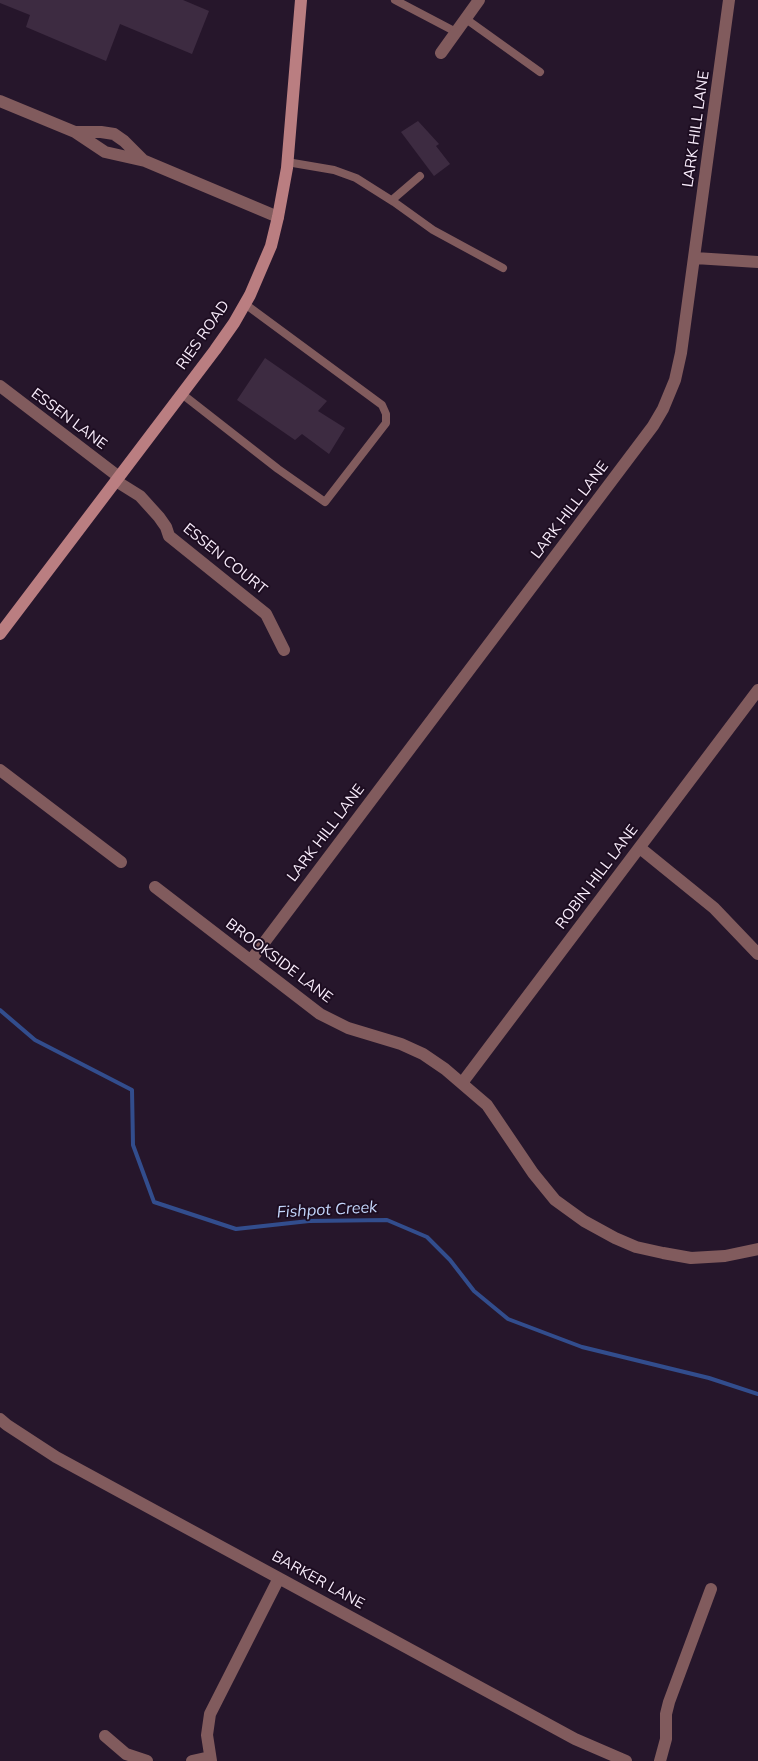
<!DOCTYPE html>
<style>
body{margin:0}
canvas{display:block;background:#26162b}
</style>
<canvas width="758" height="1761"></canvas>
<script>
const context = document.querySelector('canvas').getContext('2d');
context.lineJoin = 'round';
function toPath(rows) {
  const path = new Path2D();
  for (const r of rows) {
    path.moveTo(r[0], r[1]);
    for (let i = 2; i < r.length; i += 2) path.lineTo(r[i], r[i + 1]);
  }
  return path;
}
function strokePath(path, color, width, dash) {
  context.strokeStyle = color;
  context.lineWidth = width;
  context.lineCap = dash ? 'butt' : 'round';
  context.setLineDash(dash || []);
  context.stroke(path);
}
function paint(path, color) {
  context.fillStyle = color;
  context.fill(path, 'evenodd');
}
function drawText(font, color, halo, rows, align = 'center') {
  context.font = font + ' Mulish,sans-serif';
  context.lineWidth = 4;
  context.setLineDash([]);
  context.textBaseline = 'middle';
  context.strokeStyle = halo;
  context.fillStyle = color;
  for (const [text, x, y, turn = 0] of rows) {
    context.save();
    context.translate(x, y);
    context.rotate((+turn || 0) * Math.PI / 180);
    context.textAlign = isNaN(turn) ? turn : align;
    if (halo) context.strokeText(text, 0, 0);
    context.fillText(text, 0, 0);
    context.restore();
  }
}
const stream = toPath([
 [0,1010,35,1040,132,1090,133,1145,154,1202,236,1229,309,1221,387,1220,427,1237,450,1260,474,1291,508,1319,582,1347,709,1378,758,1394]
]);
const building = toPath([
 [0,0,183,0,209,11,192,54,120,24,106,61,26,27,30,15,0,3],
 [418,121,439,144,436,146,450,164,434,176,401,132],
 [265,358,327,401,318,411,345,428,329,454,302,434,295,440,237,400]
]);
const lane = toPath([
 [395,0,456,32],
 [466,19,540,72],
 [287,162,334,170,356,178,394,202,433,230,503,268],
 [392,200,420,176],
 [182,394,278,469,325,502,386,423,386,414,382,405,245,304]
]);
const street = toPath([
 [441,53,479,0],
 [0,101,75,132,105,152,145,161,278,217],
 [75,132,101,132,114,134,124,141,143,160],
 [695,258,758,262],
 [0,386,119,477],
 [116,481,140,496,159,517,166,527,169,536,266,614,284,650],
 [0,770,121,862],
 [640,848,714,908,758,954],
 [155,887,320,1014,348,1028,401,1044,423,1054,445,1069,487,1105,533,1173,555,1200,584,1221,615,1238,636,1247,663,1253,691,1258,725,1256,758,1249],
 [251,960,653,426,663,409,675,380,681,353,729,0],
 [462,1083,758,690],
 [0,1419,7,1425,56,1457,575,1739,626,1761],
 [105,1736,126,1754,147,1761],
 [192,1761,210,1757],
 [211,1761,207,1735,210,1714,279,1578],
 [660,1761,666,1739,666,1714,669,1702,711,1589]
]);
const secondary = toPath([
 [0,634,215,350,234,323,250,295,271,246,278,217,287,168,301,0]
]);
const streetNames = [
 ["LARK HILL LANE",696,129,-82],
 ["RIES ROAD",203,335,-55],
 ["ESSEN LANE",69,419,37],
 ["LARK HILL LANE",570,510,-53],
 ["ESSEN COURT",225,559,39],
 ["LARK HILL LANE",326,833,-53],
 ["ROBIN HILL LANE",597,877,-53],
 ["BROOKSIDE LANE",279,961,37],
 ["BARKER LANE",318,1580,29]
];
const waterNames = [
 ["Fishpot Creek",327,1210,-3]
];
strokePath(stream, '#324d8d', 4);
paint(building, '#3d2b41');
strokePath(lane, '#815b5d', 8);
strokePath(street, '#815b5d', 12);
strokePath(secondary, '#ba7e81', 12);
drawText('15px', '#f8ecfb', '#1d0d21', streetNames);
drawText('italic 16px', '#c4d7fc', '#1d0d21', waterNames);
</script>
